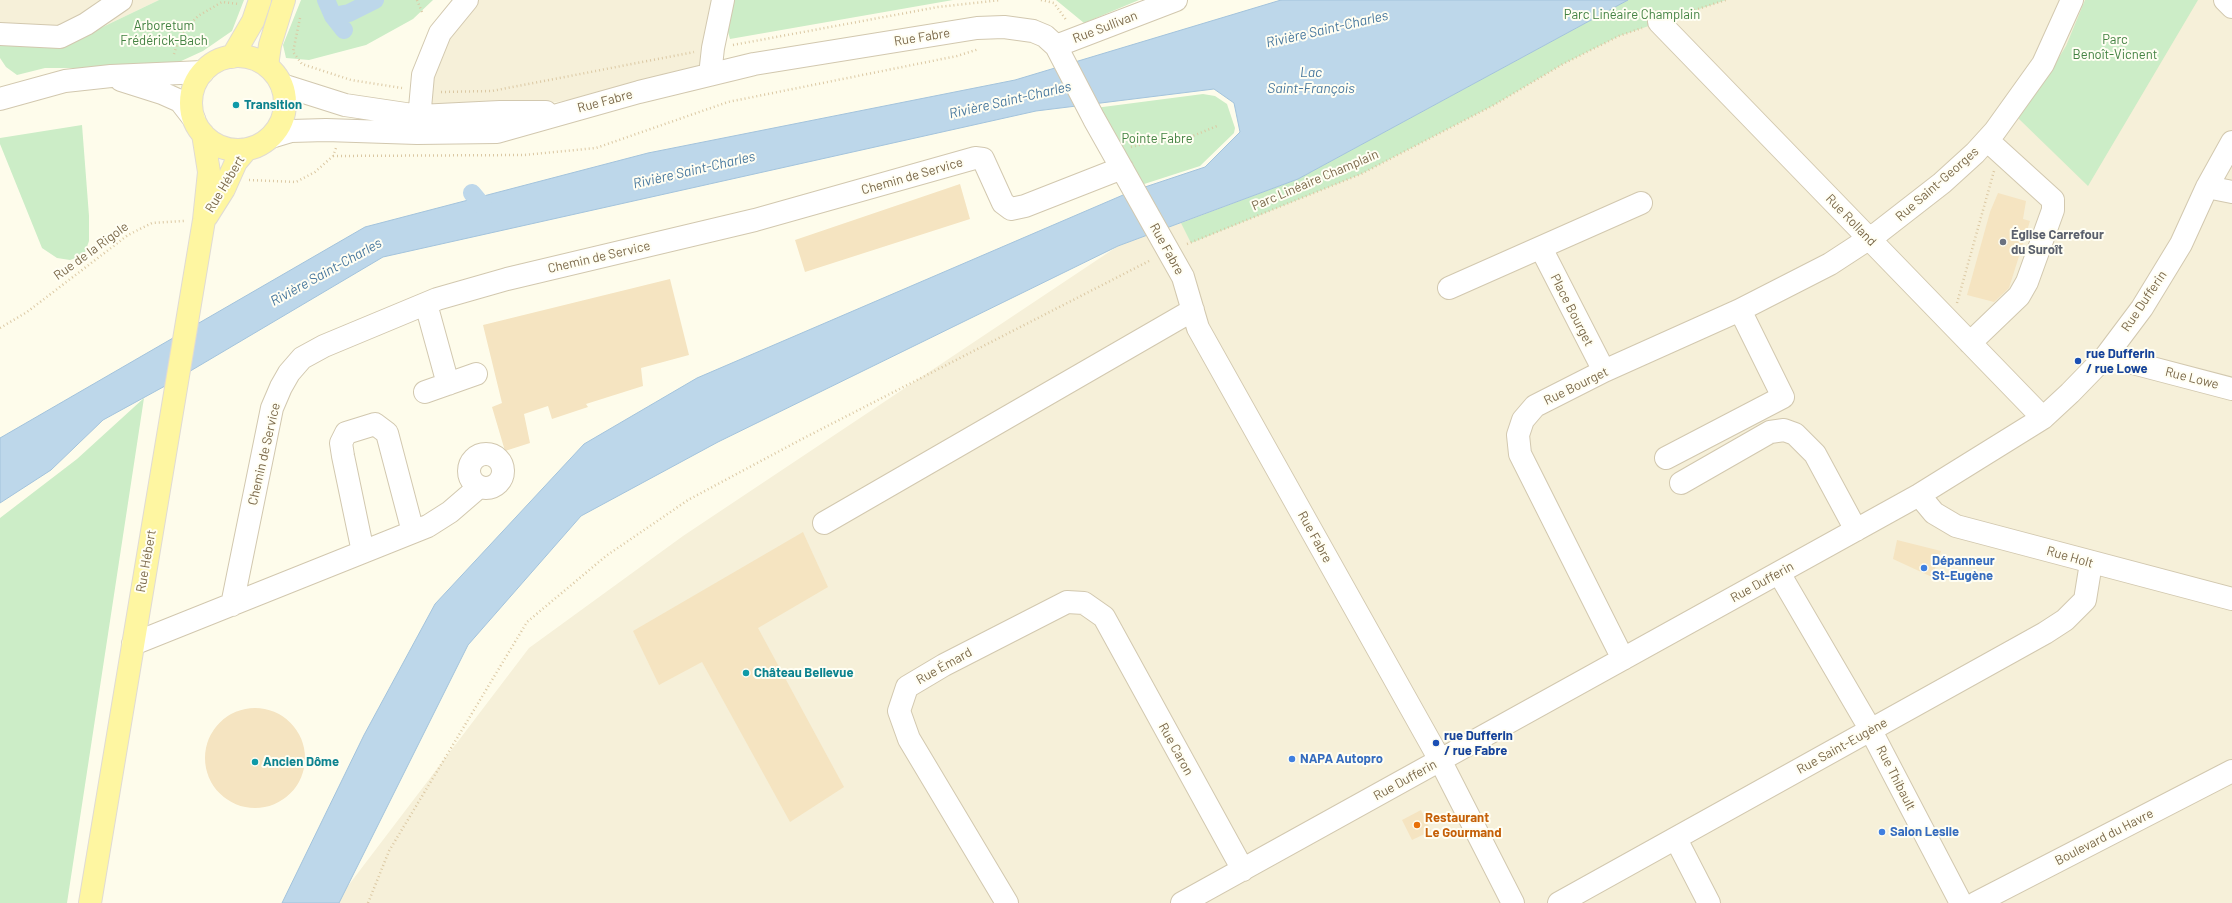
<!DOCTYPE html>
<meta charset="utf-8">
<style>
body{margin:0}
canvas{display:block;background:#fefceb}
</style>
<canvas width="2232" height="903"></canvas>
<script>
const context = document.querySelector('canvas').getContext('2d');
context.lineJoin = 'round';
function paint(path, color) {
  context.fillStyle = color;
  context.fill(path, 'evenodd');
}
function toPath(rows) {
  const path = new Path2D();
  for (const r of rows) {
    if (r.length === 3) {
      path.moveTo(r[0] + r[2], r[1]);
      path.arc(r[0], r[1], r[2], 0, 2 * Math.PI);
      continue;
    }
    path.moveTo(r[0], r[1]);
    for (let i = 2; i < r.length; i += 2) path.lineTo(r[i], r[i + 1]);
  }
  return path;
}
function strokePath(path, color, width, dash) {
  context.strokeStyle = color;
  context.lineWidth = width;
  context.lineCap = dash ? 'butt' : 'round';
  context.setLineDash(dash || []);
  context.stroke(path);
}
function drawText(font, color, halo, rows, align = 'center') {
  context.font = font + ' Barlow,sans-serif';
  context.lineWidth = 4;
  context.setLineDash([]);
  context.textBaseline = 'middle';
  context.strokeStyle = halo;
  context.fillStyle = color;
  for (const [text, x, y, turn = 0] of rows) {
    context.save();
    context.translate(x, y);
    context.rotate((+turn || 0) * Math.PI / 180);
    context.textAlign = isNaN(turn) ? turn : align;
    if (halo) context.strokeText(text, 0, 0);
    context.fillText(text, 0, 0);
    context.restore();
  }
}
const residential = toPath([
 [0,0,159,0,65,45,0,45],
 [467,0,723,0,710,75,500,112,419,116,423,75],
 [1628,0,2232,0,2232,903,335,903,529,648,683,536,1118,246,1298,179]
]);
const green = toPath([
 [159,0,244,0,232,31,203,51,166,68,45,68,17,75,6,67,0,58,0,45,65,45],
 [301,0,433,0,413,19,366,45,309,60,286,58,283,45],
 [732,0,953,0,730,39,725,21],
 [1056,0,1139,0,1084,23],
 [1628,0,1726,0,1619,36,1563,64,1494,105,1361,174,1191,243,1181,223,1298,179],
 [2085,0,2198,0,2088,186,2018,118,2045,80,2066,46],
 [1203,94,1215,96,1227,104,1235,128,1234,133,1200,166,1138,186,1095,108],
 [82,125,89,216,89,241,84,255,70,260,57,258,42,248,0,144,0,138],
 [144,398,67,903,0,903,0,518,77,459]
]);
const water = toPath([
 [1281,0,1628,0,1298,179,1118,246,718,442,581,516,468,645,339,903,282,903,364,735,435,604,584,444,697,378,1130,192,1205,167,1240,132,1234,103,1214,89,1036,111,383,257,165,386,103,420,51,470,0,503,0,438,365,227,648,153,1015,80,1281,0]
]);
const canal = toPath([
 [326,0,333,16,344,30],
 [333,16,349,13,375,0],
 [472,193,491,216]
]);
const building = toPath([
 [960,184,970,219,805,272,795,240],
 [1998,193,2026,201,2023,219,2030,221,2009,288,1994,302,1967,295,1990,212],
 [670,279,689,355,641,368,643,386,586,404,588,407,552,419,548,406,524,414,530,443,505,451,492,407,502,403,483,325],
 [803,532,828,587,758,628,844,787,790,822,702,662,659,685,633,631],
 [1897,540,1941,551,1932,577,1893,559],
 [255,758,50],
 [1421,810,1431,831,1412,840,1402,820]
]);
const path = toPath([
 [417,0,422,12],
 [1041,0,1054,3,1067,21],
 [1679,15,1726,0],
 [300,18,293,52,302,64,351,80,402,88],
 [733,45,938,7,1001,0],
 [174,54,180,35,198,16,222,2,239,4],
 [441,92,492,91,694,52],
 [1131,147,1169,138,1188,138,1217,126],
 [333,156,524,155,596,148,728,102,957,56,979,49],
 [249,180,296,182,315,172,333,156,336,148],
 [1187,244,1361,174,1494,105,1563,64,1619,36,1642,28],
 [1957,303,1994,171],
 [0,328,27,312,128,235,152,223,184,221],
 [368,903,389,851,527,622,606,556,688,500,802,439,1151,260]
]);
const minor = toPath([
 [2225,0,2232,7],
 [1659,22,2043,418],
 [0,34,60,37,86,24,121,0],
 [1056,46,1176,0],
 [710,75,713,48,723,0],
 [121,80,162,93,180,101,194,119],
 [282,85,345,105,419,116,500,112,546,112],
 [0,99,65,81,111,76,203,72],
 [418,130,423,75,440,33,467,0],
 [271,137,291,131,326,130,417,133,497,132,639,92,754,64,977,28,1004,27,1033,31,1045,36,1056,46,1094,119,1183,277,1198,328,1440,760,1513,903],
 [2207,187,2232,192],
 [1541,248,1604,371],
 [1449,288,1641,203],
 [426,304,448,384],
 [1970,343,2019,296,2027,282,2053,210,2053,200,1987,140],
 [2106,356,2232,389],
 [425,392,476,374],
 [486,471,17],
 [1666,458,1783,397,1740,310],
 [1681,483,1770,432,1784,430,1795,434,1815,454,1856,530],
 [1919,495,1934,513,1956,526,2232,599],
 [824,523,1193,310],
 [363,552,343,456,341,443,346,433,375,424,387,433,413,532],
 [1779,573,1869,727,1961,903],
 [232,605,272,408,281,387,289,373,302,358,324,346,437,299,507,279,755,220,975,158,983,159,1003,203,1011,209,1025,206,1122,168],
 [133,644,428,526,450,512,479,487],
 [1623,659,1520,454,1518,435,1523,420,1535,406,1604,371,1740,310,1830,264,1879,232,1942,183,1975,153,1995,131,2043,64,2072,0],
 [1676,839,1709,903],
 [1007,903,909,739,899,711,907,687,944,665,1067,602,1084,603,1104,617,1243,870],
 [1182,903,1919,495,2043,418,2070,393,2106,356,2142,308,2181,244,2207,187,2232,142],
 [1559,903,2045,633,2065,620,2085,600,2091,563],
 [1976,903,2232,771]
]);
const major = toPath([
 [238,103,47],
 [232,57,253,21,260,0],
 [267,66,270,45,284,0],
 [207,216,224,189,236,162,247,149],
 [90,903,204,220,209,172,203,134]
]);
const markers = [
 [236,105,4,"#0f9aa8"],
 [2003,242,4,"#6b7280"],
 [2078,361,4,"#1a4fb4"],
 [1924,568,4,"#3f7fe0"],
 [746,673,4,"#0f9aa8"],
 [1436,743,4,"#1a4fb4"],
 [1292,759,4,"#3f7fe0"],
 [255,762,4,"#0f9aa8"],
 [1417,825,4,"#e8710a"],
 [1882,832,4,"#3f7fe0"]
];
const parkNames = [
 ["Parc Linéaire Champlain",1632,15],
 ["Arboretum",164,26],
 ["Frédérick-Bach",164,41],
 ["Parc",2115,40],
 ["Benoît-Vicnent",2115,55],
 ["Pointe Fabre",1157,139]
];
const streetNames = [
 ["Rue Sullivan",1105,27,-21],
 ["Rue Fabre",922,37,-9],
 ["Rue Fabre",605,101,-15],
 ["Chemin de Service",912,176,-16],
 ["Parc Linéaire Champlain",1315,180,-23],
 ["Rue Hébert",225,184,-59],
 ["Rue Saint-Georges",1937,184,-41],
 ["Rue Rolland",1851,220,46],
 ["Rue Fabre",1167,249,61],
 ["Rue de la Rigole",91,251,-36],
 ["Chemin de Service",599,257,-13],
 ["Rue Dufferin",2144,301,-56],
 ["Place Bourget",1572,310,63],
 ["Rue Lowe",2192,378,14],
 ["Rue Bourget",1576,386,-26],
 ["Chemin de Service",264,454,-77],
 ["Rue Fabre",1315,537,61],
 ["Rue Holt",2070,557,16],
 ["Rue Hébert",146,561,-80],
 ["Rue Dufferin",1762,582,-29],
 ["Rue Émard",944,666,-29],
 ["Rue Saint-Eugène",1842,746,-29],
 ["Rue Caron",1176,749,61],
 ["Rue Thibault",1896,778,63],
 ["Rue Dufferin",1405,780,-29],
 ["Boulevard du Havre",2104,837,-27]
];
const cultureNames = [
 ["Transition",244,105],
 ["Château Bellevue",754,673],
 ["Ancien Dôme",263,762]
];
const worshipNames = [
 ["Église Carrefour",2011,235],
 ["du Suroît",2011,250]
];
const transitNames = [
 ["rue Dufferin",2086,354],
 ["/ rue Lowe",2086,369],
 ["rue Dufferin",1444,736],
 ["/ rue Fabre",1444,751]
];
const shopNames = [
 ["Dépanneur",1932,561],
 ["St-Eugène",1932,576],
 ["NAPA Autopro",1300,759],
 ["Salon Leslie",1890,832]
];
const foodNames = [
 ["Restaurant",1425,818],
 ["Le Gourmand",1425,833]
];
const waterNames = [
 ["Rivière Saint-Charles",1327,29,-13],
 ["Lac",1311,72],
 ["Saint-François",1311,88],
 ["Rivière Saint-Charles",1010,100,-13],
 ["Rivière Saint-Charles",694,170,-13],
 ["Rivière Saint-Charles",326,272,-29]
];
paint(residential, '#f6f0d9');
paint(green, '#ccedc7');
paint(water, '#bdd7ea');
strokePath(water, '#a3c3dc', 1);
strokePath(canal, '#bdd7ea', 18);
paint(building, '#f5e4c1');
strokePath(minor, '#d2c8af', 24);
strokePath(major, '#e0dbd4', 24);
strokePath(path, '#dbc8a3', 2.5, [1, 3]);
strokePath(minor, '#fff', 22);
strokePath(major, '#fef6a1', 22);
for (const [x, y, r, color] of markers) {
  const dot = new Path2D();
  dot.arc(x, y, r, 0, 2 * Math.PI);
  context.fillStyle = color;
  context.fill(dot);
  strokePath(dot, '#fffef3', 1.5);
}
drawText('13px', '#438242', '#fffef3', parkNames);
drawText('13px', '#7c6a4b', '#fffef3', streetNames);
drawText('bold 13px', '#0d838f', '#fffef3', cultureNames, 'left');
drawText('bold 13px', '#5b616d', '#fffef3', worshipNames, 'left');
drawText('bold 13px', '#164399', '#fffef3', transitNames, 'left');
drawText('bold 13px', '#366cbe', '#fffef3', shopNames, 'left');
drawText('bold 13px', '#c56008', '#fffef3', foodNames, 'left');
drawText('italic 14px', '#49799f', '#fffef3', waterNames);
</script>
